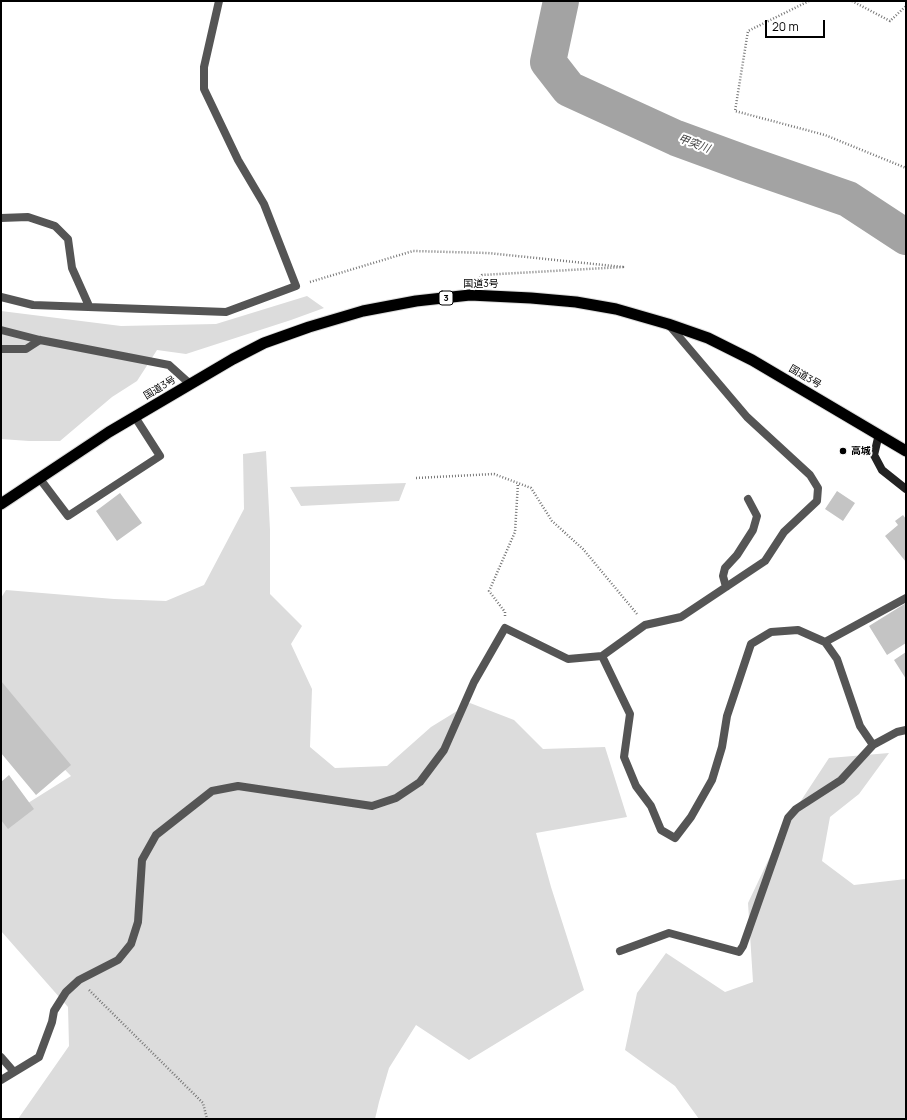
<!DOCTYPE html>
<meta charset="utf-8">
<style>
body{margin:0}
#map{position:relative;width:907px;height:1120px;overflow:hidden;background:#fff;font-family:Manrope,sans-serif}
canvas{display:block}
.frame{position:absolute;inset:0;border:2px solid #000;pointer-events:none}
.scale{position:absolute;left:765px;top:20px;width:60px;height:18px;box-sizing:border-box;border:2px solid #000;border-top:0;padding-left:5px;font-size:12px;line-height:14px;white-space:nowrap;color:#000;-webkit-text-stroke:3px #fff;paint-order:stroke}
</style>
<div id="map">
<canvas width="907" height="1120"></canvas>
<div class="frame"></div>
<div class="scale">20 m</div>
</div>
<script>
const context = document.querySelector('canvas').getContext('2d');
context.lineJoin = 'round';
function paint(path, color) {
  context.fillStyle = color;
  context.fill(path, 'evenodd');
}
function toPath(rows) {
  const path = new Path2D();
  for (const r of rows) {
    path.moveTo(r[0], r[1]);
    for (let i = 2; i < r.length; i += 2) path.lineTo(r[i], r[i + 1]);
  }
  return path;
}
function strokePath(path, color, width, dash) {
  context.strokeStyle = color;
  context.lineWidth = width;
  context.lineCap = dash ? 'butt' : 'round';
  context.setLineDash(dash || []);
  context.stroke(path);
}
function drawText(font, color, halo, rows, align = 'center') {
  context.font = font + ' Manrope,"Noto Sans JP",sans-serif';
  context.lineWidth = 4;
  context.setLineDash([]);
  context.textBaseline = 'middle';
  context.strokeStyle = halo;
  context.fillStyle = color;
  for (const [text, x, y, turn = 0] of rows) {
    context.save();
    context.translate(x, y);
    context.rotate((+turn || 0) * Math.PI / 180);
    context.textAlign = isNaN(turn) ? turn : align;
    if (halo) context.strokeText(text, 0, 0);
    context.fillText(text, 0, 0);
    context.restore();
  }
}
const green = toPath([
 [307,296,324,308,291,320,186,354,157,350,137,381,112,397,60,441,29,441,1,439,1,311,121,326,216,324],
 [266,451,270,530,270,594,302,626,291,644,312,689,310,747,335,768,387,766,431,727,470,703,514,720,543,749,605,747,627,817,536,833,551,887,584,990,469,1060,416,1025,389,1068,379,1102,375,1119,18,1119,69,1046,68,1007,1,931,1,820,71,776,1,703,1,598,6,590,114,599,166,601,204,585,244,509,243,454],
 [406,483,399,501,301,506,290,487],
 [889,753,859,794,830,817,822,861,854,885,906,879,906,1119,699,1119,675,1086,625,1050,637,993,666,953,725,992,753,982,748,903,785,825,829,758]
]);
const river = toPath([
 [561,1,548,62,569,89,676,138,747,164,848,199,906,237]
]);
const building = toPath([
 [837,491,855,503,843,521,825,509],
 [120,493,142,523,117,541,96,511],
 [903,515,906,519,906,562,885,536,898,525,895,521],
 [906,603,906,643,887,655,869,626],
 [906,652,906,679,894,660],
 [1,681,71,765,36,795,1,753],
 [9,775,34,809,8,829,1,820,1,782]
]);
const path = toPath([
 [809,1,748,31,735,111,825,135,906,168],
 [852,1,890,21,906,6],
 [310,282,413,251,488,253,623,267,482,275,478,281],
 [416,478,494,474,531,488,552,521,583,549,637,614],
 [505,616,505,612,489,591,515,532,518,483],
 [89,990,203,1103,207,1119]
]);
const minor = toPath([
 [1,218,28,217,55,226,68,239,72,268,89,306],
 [1,297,33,305,226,312,296,286,264,204,238,160,204,89,204,67,219,1],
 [1,330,40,340,169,365,190,384],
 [1,349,26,349,40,340],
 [40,479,68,516,160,456,135,417],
 [726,587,723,576,725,568,737,555,753,530,757,516,748,499],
 [825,642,906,598],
 [602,656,630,714,624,757,636,786,651,806,661,830,675,838,691,817,712,780,722,747,727,716,751,644,771,632,798,630,825,642,837,659,860,726,873,745,897,732,906,730],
 [620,951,669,933,739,952,743,946,788,818,796,809,841,780,873,745],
 [1,1057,14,1072],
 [1,1080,39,1057,52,1022,54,1011,66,992,79,980,118,960,131,944,138,922,142,860,156,835,212,791,238,786,372,806,396,798,420,782,444,750,474,682,505,628,568,659,602,656,645,625,681,617,765,561,784,532,817,501,818,488,810,475,747,417,669,325]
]);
const secondary = toPath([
 [879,434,874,455,882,470,906,489]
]);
const trunk = toPath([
 [1,504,109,432,233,359,264,343,309,327,363,311,416,301,470,295,531,298,576,302,616,309,668,324,708,338,752,360,906,451]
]);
const markers = [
 [843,451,4,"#000"]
];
const shields = [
 [446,298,14]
];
const shieldNames = [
 ["3",446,298]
];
const streetNames = [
 ["国道3号",481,284],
 ["国道3号",805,377,30],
 ["国道3号",160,388,-31]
];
const poiNames = [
 ["高城",851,451]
];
const waterNames = [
 ["甲突川",694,144,20]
];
paint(green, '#dcdcdc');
strokePath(river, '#a3a3a3', 36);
paint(building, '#c4c4c4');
strokePath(trunk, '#dbdbdb', 13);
strokePath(path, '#777', 2.5, [1, 2]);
strokePath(minor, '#555', 8);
strokePath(secondary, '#222', 8);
strokePath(trunk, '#000', 11);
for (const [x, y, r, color] of markers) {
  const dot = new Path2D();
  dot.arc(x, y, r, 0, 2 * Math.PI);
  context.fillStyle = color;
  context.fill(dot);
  strokePath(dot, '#fff', 1.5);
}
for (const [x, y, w] of shields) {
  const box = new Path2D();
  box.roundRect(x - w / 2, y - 7, w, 14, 3);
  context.fillStyle = '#fff';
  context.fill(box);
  strokePath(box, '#000', 1);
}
drawText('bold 9px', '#000', null, shieldNames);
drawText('10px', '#000', '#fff', streetNames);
drawText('bold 10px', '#000', '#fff', poiNames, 'left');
drawText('italic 11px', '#444', '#fff', waterNames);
</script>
